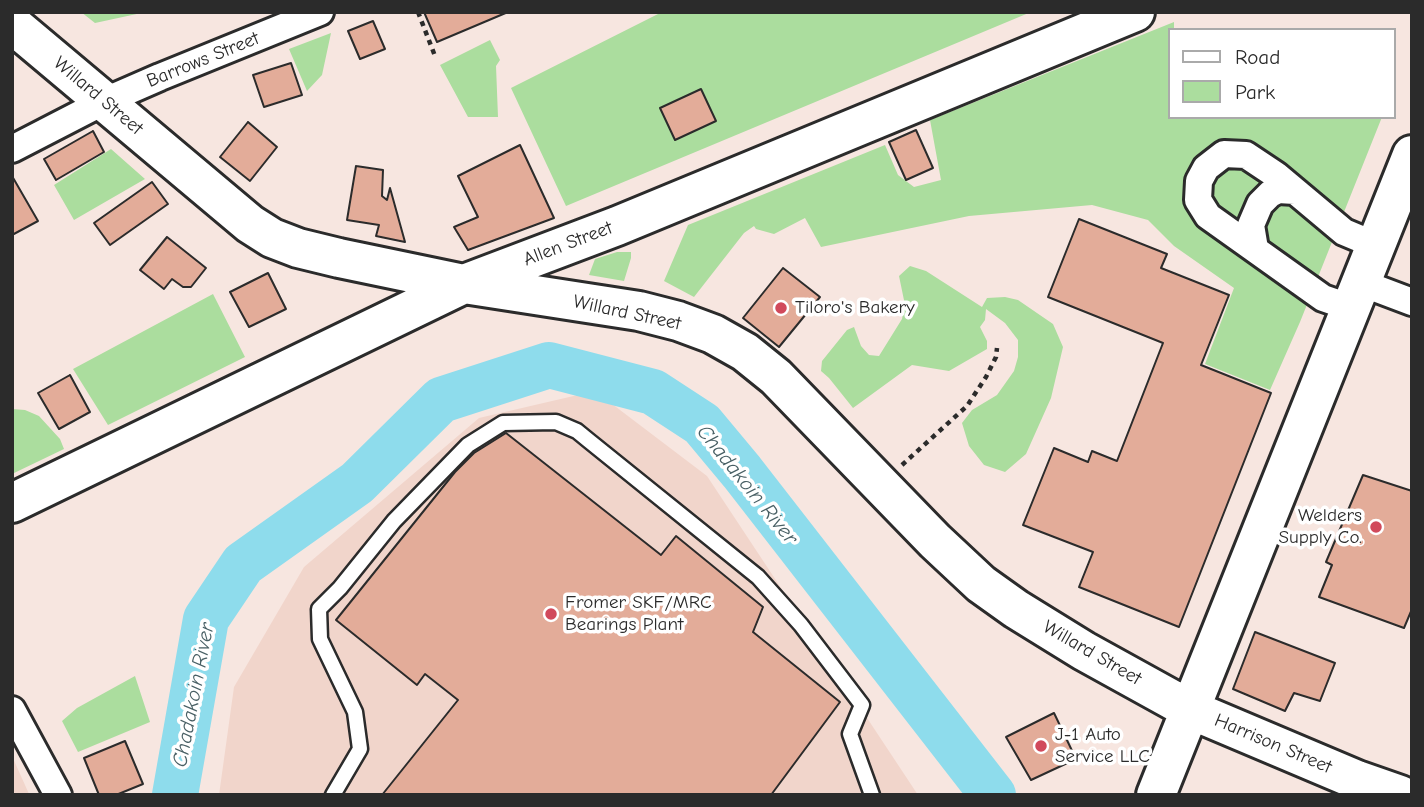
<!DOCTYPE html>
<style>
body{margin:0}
#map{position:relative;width:1424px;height:807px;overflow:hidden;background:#f7e6e0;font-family:"Comic Neue",sans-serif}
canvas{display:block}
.frame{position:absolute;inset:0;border:14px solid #2b2b2b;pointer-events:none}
.legend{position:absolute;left:1168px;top:28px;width:228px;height:91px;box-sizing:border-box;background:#fff;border:2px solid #aaa;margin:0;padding:9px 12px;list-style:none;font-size:21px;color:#2b2b2b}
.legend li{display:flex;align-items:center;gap:14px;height:35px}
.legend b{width:35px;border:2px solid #aaa}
</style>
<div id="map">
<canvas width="1424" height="807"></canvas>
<div class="frame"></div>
<ul class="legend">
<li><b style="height:9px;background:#fff"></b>Road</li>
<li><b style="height:19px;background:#abdd9e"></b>Park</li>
</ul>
</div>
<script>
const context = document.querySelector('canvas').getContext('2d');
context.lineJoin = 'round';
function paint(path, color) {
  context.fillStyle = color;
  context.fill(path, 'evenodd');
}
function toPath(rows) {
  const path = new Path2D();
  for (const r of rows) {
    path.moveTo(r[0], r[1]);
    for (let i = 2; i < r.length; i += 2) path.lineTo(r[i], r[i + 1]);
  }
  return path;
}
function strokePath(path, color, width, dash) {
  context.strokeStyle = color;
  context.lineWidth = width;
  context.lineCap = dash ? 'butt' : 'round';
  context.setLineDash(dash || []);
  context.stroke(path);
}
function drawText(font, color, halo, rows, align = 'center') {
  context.font = font + ' "Comic Neue",sans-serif';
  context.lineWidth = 7;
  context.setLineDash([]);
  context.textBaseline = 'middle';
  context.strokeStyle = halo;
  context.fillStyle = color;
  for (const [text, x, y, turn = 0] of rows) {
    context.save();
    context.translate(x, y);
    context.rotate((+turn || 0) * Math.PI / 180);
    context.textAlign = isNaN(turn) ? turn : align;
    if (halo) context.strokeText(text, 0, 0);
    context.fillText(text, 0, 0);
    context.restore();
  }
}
const built = toPath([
 [595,391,707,476,918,795,219,795,234,687,304,567,479,418],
 [12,756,29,794,30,795,12,795]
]);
const green = toPath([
 [81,12,146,12,95,23],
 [662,12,1031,12,566,206,511,88],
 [1174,22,1174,30,1170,30,1170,117,1382,117,1300,322,1270,390,1205,364,1234,288,1174,246,1148,220,1092,205,969,216,821,247,805,218,774,234,756,229,754,226,744,233,694,297,664,281,688,225,885,145,898,175,914,187,941,180,930,120],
 [331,33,322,75,307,91,289,49],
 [490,40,500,60,496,66,498,117,468,117,440,65],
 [111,149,145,179,74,220,54,185],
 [617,252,631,252,631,258,624,281,589,275,595,259],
 [910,266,926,271,982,307,987,298,1005,297,1018,300,1053,324,1063,347,1051,398,1026,454,1005,472,984,465,969,446,962,423,972,410,997,395,1014,371,1018,357,1018,340,1005,323,986,309,985,320,980,327,987,341,987,349,949,371,912,365,853,408,829,378,821,371,822,361,847,330,854,327,861,346,869,355,879,356,902,319,905,305,899,276],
 [213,294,245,357,108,425,73,369],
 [12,409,25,410,39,416,60,439,64,449,12,474],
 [135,676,150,722,78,752,62,721,77,708]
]);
const river = toPath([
 [175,795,206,619,243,564,357,483,441,400,549,365,653,392,702,424,742,472,993,795]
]);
const building = toPath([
 [424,12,508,12,437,42,424,12],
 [373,21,385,49,360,59,348,31,373,21],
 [291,63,302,95,264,107,253,75,291,63],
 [701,89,716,121,675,140,660,108,701,89],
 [248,122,277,147,250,181,220,157,248,122],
 [916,130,933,168,906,180,889,142,916,130],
 [93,131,104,152,56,180,44,159,93,131],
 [520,145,554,218,468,250,454,227,478,217,458,176,520,145],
 [356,166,383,170,382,196,387,200,390,188,405,242,376,236,379,225,347,220,356,166],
 [12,176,38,221,12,235,12,176],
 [152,182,168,204,110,245,94,223,152,182],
 [1079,219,1167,254,1161,268,1229,295,1201,365,1271,393,1179,627,1079,587,1093,552,1023,525,1054,448,1088,462,1092,451,1117,461,1163,343,1048,297,1079,219],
 [167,237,206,268,191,287,183,287,172,279,164,289,140,270,167,237],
 [783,268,820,297,779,347,743,318,783,268],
 [268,273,286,309,249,327,230,292,268,273],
 [70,375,90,412,59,429,38,393,70,375],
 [506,433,661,555,676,536,763,607,753,632,840,702,771,795,382,795,458,700,425,674,417,685,336,620,455,472,474,453,506,433],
 [1363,475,1412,491,1412,609,1404,628,1319,597,1332,565,1326,562,1363,475],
 [1255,632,1335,663,1320,701,1294,693,1285,711,1233,689,1255,632],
 [1054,713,1076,759,1031,780,1006,737,1054,713],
 [125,741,143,784,116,795,99,795,84,758,125,741]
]);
const path = toPath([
 [418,12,435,56],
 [902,465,967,406,986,377,996,357,997,348]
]);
const lane = toPath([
 [333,795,360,749,355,712,320,639,319,609,340,588,394,521,468,445,503,423,556,422,577,431,588,440,758,577,801,625,862,705,850,734,872,795]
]);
const street = toPath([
 [12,149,105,101,160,77,320,12],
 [1255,249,1251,225,1260,204,1270,194,1278,190,1295,191],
 [1359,282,1412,302],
 [1349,307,1323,298,1208,216,1198,200,1199,181,1206,168,1224,154,1246,155,1276,175,1344,232,1375,245],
 [12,710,58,795]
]);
const secondary = toPath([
 [12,24,250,224,272,238,298,248,339,258,464,284,639,311,678,321,713,334,745,352,776,377,935,541,981,584,1016,609,1084,651,1189,709,1357,780,1400,795],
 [12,503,464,284,617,226,1135,12],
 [1156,795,1412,155]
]);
const markers = [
 [781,308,7,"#d1495b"],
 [1376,527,7,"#d1495b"],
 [551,614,7,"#d1495b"],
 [1041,746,7,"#d1495b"]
];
const streetNames = [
 ["Barrows Street",203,60,-22],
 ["Willard Street",98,96,40],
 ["Allen Street",568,244,-21],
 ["Willard Street",627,313,12],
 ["Willard Street",1092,653,30],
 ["Harrison Street",1273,744,23]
];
const poiNames = [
 ["Tiloro's Bakery",795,308],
 ["Welders",1362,516,"right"],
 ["Supply Co.",1362,538,"right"],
 ["Fromer SKF/MRC",565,603],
 ["Bearings Plant",565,625],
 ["J-1 Auto",1055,735],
 ["Service LLC",1055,757]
];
const waterNames = [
 ["Chadakoin River",747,485,51],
 ["Chadakoin River",194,695,-79]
];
paint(built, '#f1d5cb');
paint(green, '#abdd9e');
strokePath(river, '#8edcec', 46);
paint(building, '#e3ac99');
strokePath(building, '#2b2b2b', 2);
strokePath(lane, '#2b2b2b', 19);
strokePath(street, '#2b2b2b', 32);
strokePath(secondary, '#2b2b2b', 44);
strokePath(path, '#2b2b2b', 4.5, [5, 5]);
strokePath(lane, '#fff', 14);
strokePath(street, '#fff', 26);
strokePath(secondary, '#fff', 38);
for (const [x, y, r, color] of markers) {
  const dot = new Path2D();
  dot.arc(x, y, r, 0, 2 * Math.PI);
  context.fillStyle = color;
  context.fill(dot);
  strokePath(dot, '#fff', 2.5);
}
drawText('19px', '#2b2b2b', '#fff', streetNames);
drawText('19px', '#2b2b2b', '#fff', poiNames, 'left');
drawText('italic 21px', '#496065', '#fff', waterNames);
</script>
